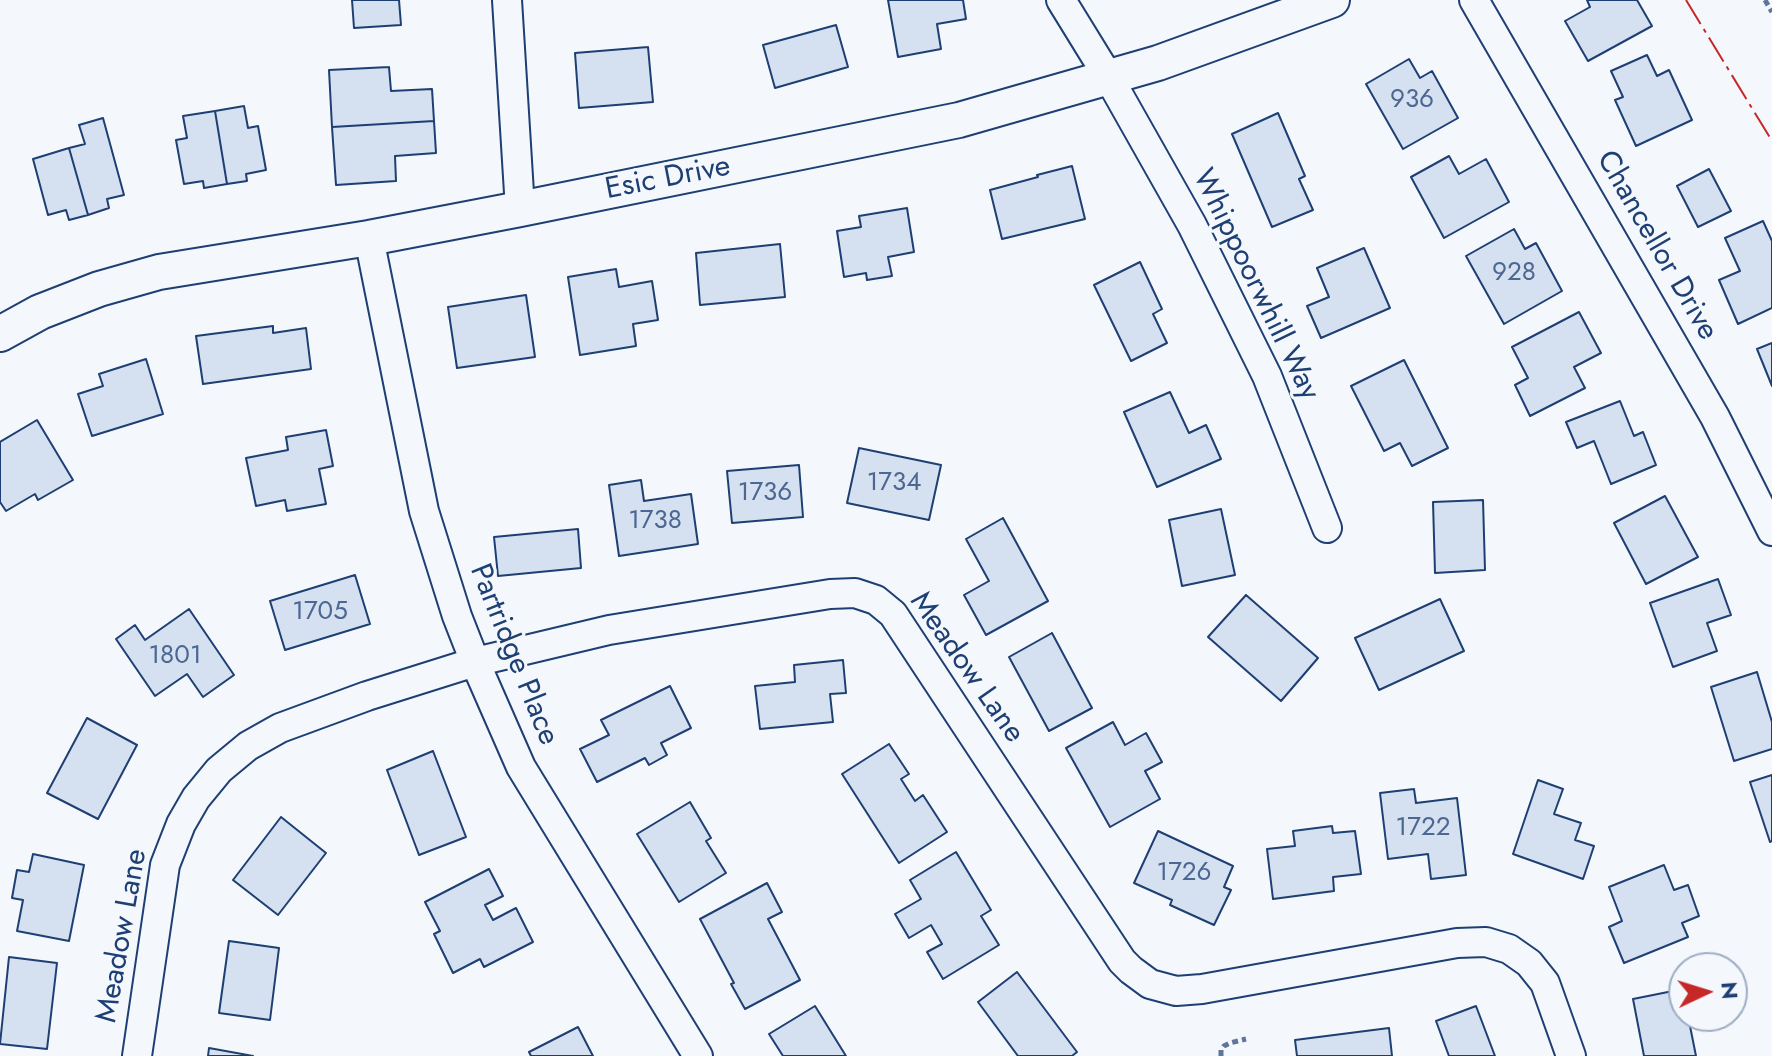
<!DOCTYPE html>
<style>
body{margin:0}
#map{position:relative;width:1772px;height:1056px;overflow:hidden;background:#f4f7fb;font-family:Jost,sans-serif}
canvas{display:block}
.north{position:absolute;left:1668px;top:952px;width:80px;height:80px;box-sizing:border-box;background:#f4f7fb;border:2px solid #9eadc5;border-radius:50%;rotate:86deg;font-size:22px;font-weight:700;line-height:32px;text-align:center;color:#1d3f73}
.north::after{content:'';display:block;margin:auto;width:28px;height:36px;background:#c62828;clip-path:polygon(50% 0,100% 100%,50% 72%,0 100%)}
</style>
<div id="map">
<canvas width="1772" height="1056"></canvas>
<div class="north">N</div>
</div>
<script>
const context = document.querySelector('canvas').getContext('2d');
context.lineJoin = 'round';
function paint(path, color) {
  context.fillStyle = color;
  context.fill(path, 'evenodd');
}
function toPath(rows) {
  const path = new Path2D();
  for (const r of rows) {
    path.moveTo(r[0], r[1]);
    for (let i = 2; i < r.length; i += 2) path.lineTo(r[i], r[i + 1]);
  }
  return path;
}
function strokePath(path, color, width, dash) {
  context.strokeStyle = color;
  context.lineWidth = width;
  context.lineCap = dash ? 'butt' : 'round';
  context.setLineDash(dash || []);
  context.stroke(path);
}
function drawText(font, color, halo, rows, align = 'center') {
  context.font = font + ' Jost,sans-serif';
  context.lineWidth = 6;
  context.setLineDash([]);
  context.textBaseline = 'middle';
  context.strokeStyle = halo;
  context.fillStyle = color;
  for (const [text, x, y, turn = 0] of rows) {
    context.save();
    context.translate(x, y);
    context.rotate((+turn || 0) * Math.PI / 180);
    context.textAlign = isNaN(turn) ? turn : align;
    if (halo) context.strokeText(text, 0, 0);
    context.fillText(text, 0, 0);
    context.restore();
  }
}
const building = toPath([
 [352,0,399,0,401,25,354,28,352,0],
 [888,0,963,0,966,19,937,24,941,49,898,57,888,0],
 [1587,0,1637,0,1652,26,1588,61,1565,21,1590,7,1587,0],
 [836,25,848,67,775,88,763,45,836,25],
 [648,47,653,102,579,108,575,53,648,47],
 [1647,55,1657,76,1669,70,1692,120,1636,146,1615,100,1623,97,1611,71,1647,55],
 [1409,59,1420,78,1432,71,1458,118,1403,149,1366,84,1409,59],
 [389,67,391,91,432,89,434,121,332,127,329,70,389,67],
 [244,106,248,128,258,126,266,170,246,174,247,181,227,184,215,111,244,106],
 [215,111,227,184,204,188,203,181,184,184,176,140,187,138,183,116,215,111],
 [1278,113,1305,176,1299,179,1313,210,1272,227,1232,134,1278,113],
 [103,118,124,195,107,199,109,208,88,215,69,148,85,144,79,125,103,118],
 [434,121,436,153,395,156,396,181,336,185,332,127,434,121],
 [69,148,88,215,69,220,66,210,48,215,33,159,69,148],
 [1449,156,1459,174,1486,159,1509,202,1444,238,1411,177,1449,156],
 [1072,166,1085,219,1002,239,990,190,1038,177,1037,175,1072,166],
 [1709,169,1731,211,1698,227,1677,186,1709,169],
 [907,208,914,252,888,257,892,276,867,280,866,273,844,277,837,231,861,227,859,216,907,208],
 [1763,221,1772,241,1772,308,1738,324,1719,280,1740,271,1725,238,1763,221],
 [1514,229,1525,249,1536,243,1562,291,1504,324,1466,256,1514,229],
 [780,244,785,297,700,305,696,253,780,244],
 [1364,248,1390,308,1321,338,1307,306,1329,297,1317,268,1364,248],
 [1140,262,1162,309,1153,314,1167,343,1131,361,1094,285,1140,262],
 [616,269,619,287,652,281,658,320,633,324,636,346,580,355,568,277,616,269],
 [526,295,535,357,457,368,448,307,526,295],
 [1579,312,1601,353,1574,367,1585,388,1530,416,1515,385,1528,378,1512,347,1579,312],
 [273,326,273,333,306,328,311,369,203,384,196,336,273,326],
 [1772,343,1772,386,1757,349,1772,343],
 [146,359,163,414,92,436,78,394,103,386,99,374,146,359],
 [1404,360,1448,448,1412,466,1400,443,1384,451,1351,386,1404,360],
 [1170,392,1189,433,1206,425,1221,459,1157,487,1124,412,1170,392],
 [1620,401,1634,436,1643,432,1656,465,1611,484,1594,441,1577,448,1566,422,1620,401],
 [37,420,73,480,38,500,35,494,6,511,0,502,0,442,37,420],
 [326,430,333,466,319,469,326,504,287,511,285,500,256,506,246,458,288,450,286,437,326,430],
 [859,448,941,465,929,520,847,503,859,448],
 [799,465,803,517,732,523,727,471,799,465],
 [641,480,644,501,691,494,698,544,619,556,609,485,641,480],
 [1665,496,1698,557,1646,584,1614,523,1665,496],
 [1483,500,1485,570,1435,573,1433,502,1483,500],
 [1221,509,1235,575,1182,586,1169,520,1221,509],
 [1003,518,1048,601,986,635,964,595,989,581,966,539,1003,518],
 [578,529,581,568,498,576,494,537,578,529],
 [355,575,370,624,285,650,270,601,355,575],
 [1718,579,1731,615,1707,623,1717,651,1673,667,1650,603,1718,579],
 [1246,595,1318,658,1281,701,1208,637,1246,595],
 [1440,599,1464,651,1379,690,1355,638,1440,599],
 [189,609,234,675,203,697,187,674,155,696,116,639,135,625,145,640,189,609],
 [1052,633,1092,708,1049,731,1009,657,1052,633],
 [843,660,846,693,830,694,833,722,760,729,755,686,795,682,794,665,843,660],
 [1757,672,1772,722,1772,749,1734,761,1711,687,1757,672],
 [670,686,691,728,661,743,667,755,649,765,645,758,597,782,580,749,609,735,601,720,670,686],
 [87,718,137,745,98,819,47,793,87,718],
 [1113,722,1125,745,1146,733,1162,762,1145,771,1160,799,1110,827,1066,748,1113,722],
 [889,744,909,774,901,779,915,801,923,795,947,832,899,863,842,774,889,744],
 [433,751,466,837,419,855,387,770,433,751],
 [1772,775,1772,841,1770,842,1750,782,1772,775],
 [1538,780,1563,789,1554,814,1581,823,1575,840,1594,846,1583,879,1513,854,1538,780],
 [1414,789,1416,803,1457,798,1466,875,1431,879,1428,854,1388,859,1380,793,1414,789],
 [690,802,711,838,706,841,726,873,679,902,637,834,690,802],
 [281,817,326,853,278,915,233,880,281,817],
 [1332,826,1333,833,1355,831,1361,874,1333,877,1334,891,1273,899,1267,849,1295,846,1293,831,1332,826],
 [1158,831,1233,866,1224,887,1231,890,1214,925,1170,905,1172,900,1134,883,1158,831],
 [956,852,991,910,981,916,999,945,943,979,927,952,942,944,931,925,909,938,895,914,921,899,910,880,956,852],
 [33,854,84,865,69,941,17,931,23,900,12,898,17,870,29,872,33,854],
 [1664,865,1674,890,1688,885,1699,916,1682,923,1688,937,1624,963,1609,927,1622,921,1609,887,1664,865],
 [489,869,503,896,485,905,493,920,516,908,533,942,484,967,480,959,453,973,434,934,440,931,425,902,489,869],
 [767,883,782,912,768,919,800,980,745,1009,731,984,734,983,700,919,767,883],
 [229,941,279,948,270,1020,219,1013,229,941],
 [9,957,57,963,47,1049,0,1044,9,957],
 [1017,972,1077,1052,1072,1056,1018,1056,978,1002,1017,972],
 [1683,989,1684,1016,1688,1016,1696,1056,1644,1056,1633,999,1683,989],
 [815,1006,846,1056,783,1056,769,1034,815,1006],
 [1476,1006,1495,1056,1449,1056,1436,1021,1476,1006],
 [578,1027,593,1056,531,1056,529,1052,578,1027],
 [1389,1028,1392,1056,1297,1056,1295,1040,1389,1028],
 [209,1048,253,1056,208,1056,209,1048]
]);
const path = toPath([
 [1765,0,1772,12],
 [1221,1056,1221,1050,1224,1046,1230,1043,1246,1039]
]);
const minor = toPath([
 [507,0,520,209],
 [1061,0,1109,78,1192,225,1267,376,1327,528],
 [1474,0,1715,417,1772,531],
 [369,238,424,511,457,616,475,662,521,767,698,1056],
 [137,1056,165,865,181,824,196,798,219,770,248,746,280,728,367,696,475,662,609,630,830,594,855,593,876,600,893,614,1122,961,1131,970,1150,984,1176,991,1202,989,1457,943,1486,942,1509,949,1529,963,1545,983,1571,1056]
]);
const tertiary = toPath([
 [0,334,40,312,99,289,159,272,369,238,520,209,959,120,1158,63,1332,0]
]);
const power = toPath([
 [1686,0,1772,141]
]);
const numberNames = [
 ["936",1412,101],
 ["928",1514,274],
 ["1734",894,484],
 ["1736",765,494],
 ["1738",655,522],
 ["1705",320,613],
 ["1801",175,657],
 ["1722",1423,829],
 ["1726",1184,874]
];
const streetNames = [
 ["Esic Drive",668,179,-11],
 ["Chancellor Drive",1656,246,60],
 ["Whippoorwhill Way",1255,285,64],
 ["Partridge Place",513,655,68],
 ["Meadow Lane",966,668,55],
 ["Meadow Lane",123,936,-80]
];
paint(building, '#d5e0f0');
strokePath(building, '#1d3f73', 2);
strokePath(minor, '#1d3f73', 32);
strokePath(tertiary, '#1d3f73', 38);
strokePath(path, '#5e769c', 5, [6, 4]);
strokePath(minor, '#f4f7fb', 28);
strokePath(tertiary, '#f4f7fb', 34);
strokePath(power, '#c62828', 2, [28, 6, 4, 6]);
drawText('26px', '#4b6792', null, numberNames);
drawText('30px', '#1d3f73', '#f4f7fb', streetNames);
</script>
